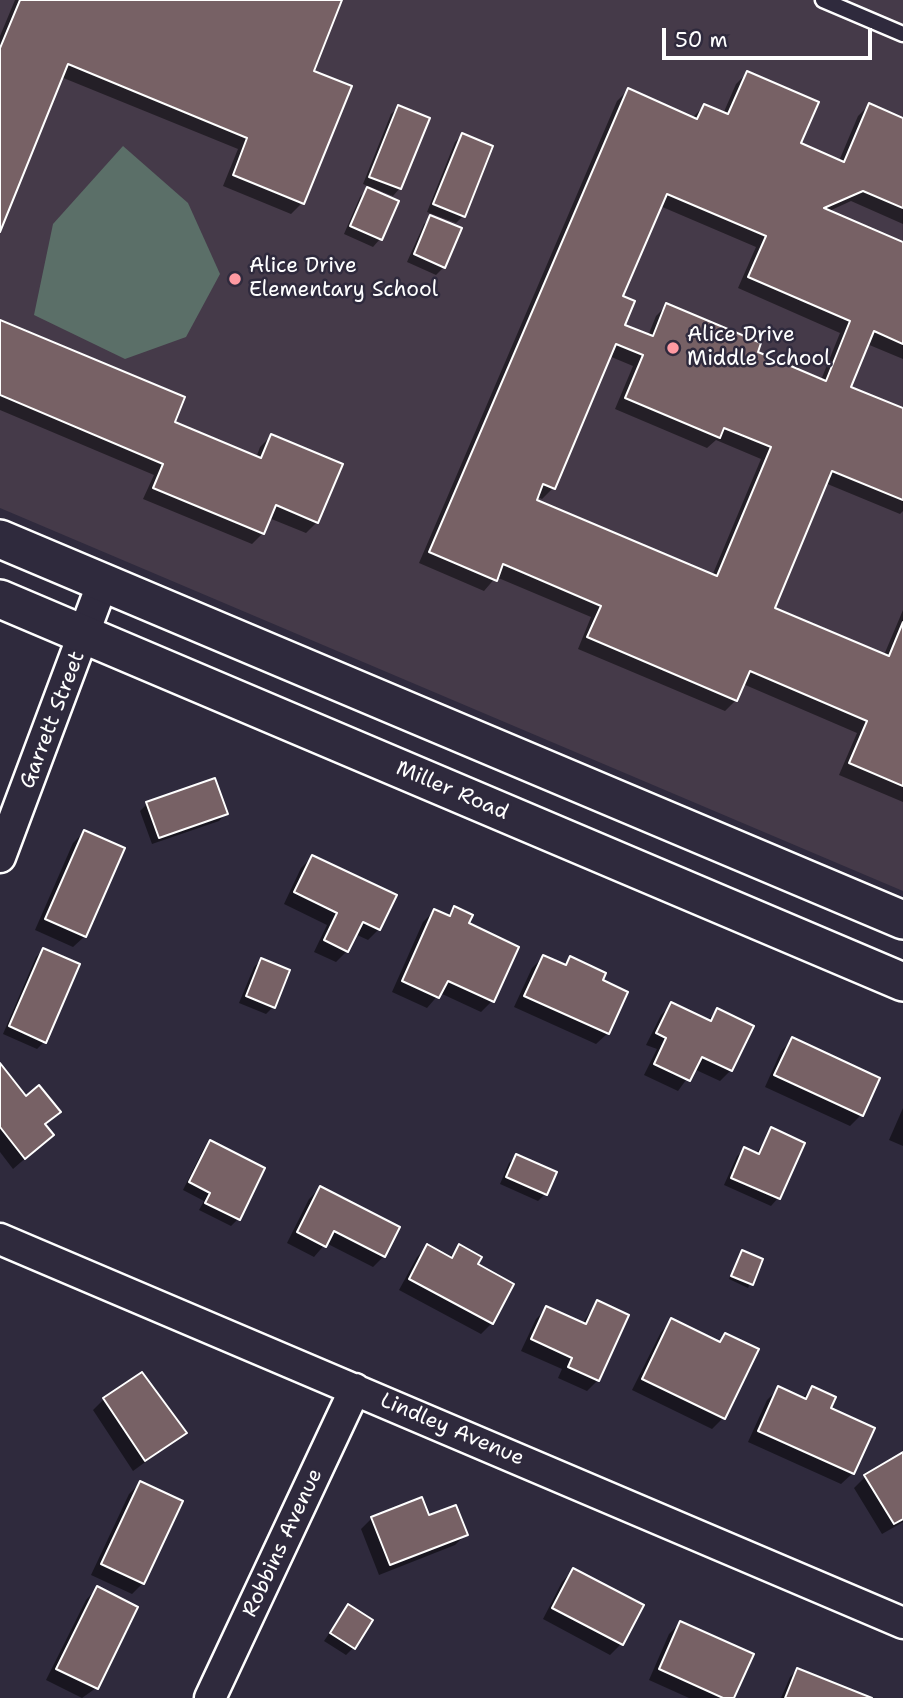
<!DOCTYPE html>
<style>
body{margin:0}
#map{position:relative;width:903px;height:1698px;overflow:hidden;background:#2f2a3d;font-family:"Shantell Sans",sans-serif}
canvas{display:block}
.scale{position:absolute;left:662px;top:28px;width:210px;height:32px;box-sizing:border-box;border:4px solid #fff;border-top:0;padding-left:9px;font-size:21px;line-height:24px;white-space:nowrap;color:#fff;-webkit-text-stroke:5px #2f2a3d;paint-order:stroke}
</style>
<div id="map">
<canvas width="903" height="1698"></canvas>
<div class="scale">50 m</div>
</div>
<script>
const context = document.querySelector('canvas').getContext('2d');
context.lineJoin = 'round';
function paint(path, color) {
  context.fillStyle = color;
  context.fill(path, 'evenodd');
}
function toPath(rows) {
  const path = new Path2D();
  for (const r of rows) {
    path.moveTo(r[0], r[1]);
    for (let i = 2; i < r.length; i += 2) path.lineTo(r[i], r[i + 1]);
  }
  return path;
}
function strokePath(path, color, width, dash) {
  context.strokeStyle = color;
  context.lineWidth = width;
  context.lineCap = dash ? 'butt' : 'round';
  context.setLineDash(dash || []);
  context.stroke(path);
}
function drawText(font, color, halo, rows, align = 'center') {
  context.font = font + ' "Shantell Sans",sans-serif';
  context.lineWidth = 5;
  context.setLineDash([]);
  context.textBaseline = 'middle';
  context.strokeStyle = halo;
  context.fillStyle = color;
  for (const [text, x, y, turn = 0] of rows) {
    context.save();
    context.translate(x, y);
    context.rotate((+turn || 0) * Math.PI / 180);
    context.textAlign = isNaN(turn) ? turn : align;
    if (halo) context.strokeText(text, 0, 0);
    context.fillText(text, 0, 0);
    context.restore();
  }
}
const built = toPath([
 [0,0,903,0,903,891,0,508]
]);
const green = toPath([
 [123,146,188,203,220,274,186,337,125,359,34,315,53,224]
]);
const shadow = toPath([
 [15,0,340,0,311,72,302,203,291,214,223,186,238,149,61,77,0,227,0,36],
 [747,73,799,144,839,161,858,116,869,105,903,120,903,224,851,201,827,212,903,244,903,359,867,344,849,388,903,410,903,511,900,514,825,483,773,609,884,655,903,610,903,802,839,775,857,733,743,684,736,700,725,711,578,649,591,617,496,577,484,591,419,563,617,101,628,90,692,118,704,106,723,114,736,84],
 [660,206,756,247,738,288,840,333,821,380,756,353,667,305,656,316,648,336,622,326,621,297],
 [609,356,633,366,615,409,707,448,716,440,761,459,712,576,534,501,536,496,542,499,553,488],
 [399,107,400,188,393,196,363,184,391,114],
 [462,135,463,216,456,223,427,212,455,142],
 [367,189,396,202,380,239,373,247,344,234,360,197],
 [431,217,444,267,436,275,407,262,424,224],
 [0,322,173,423,256,458,260,447,271,436,317,522,306,533,269,518,263,533,252,544,143,499,154,475,0,410],
 [147,804,226,813,219,821,152,844,140,811],
 [84,832,85,936,73,947,35,930,73,843],
 [312,857,379,929,368,940,355,934,347,951,336,962,314,952,327,925,284,904,301,868],
 [455,909,466,924,492,1001,481,1012,440,993,427,1008,392,992,423,922,434,911,447,916],
 [43,950,44,1042,37,1049,3,1034,36,957],
 [543,957,563,966,570,958,601,981,608,1033,596,1044,514,1007,532,968],
 [261,960,273,1007,266,1014,239,1003,254,967],
 [672,1004,707,1021,718,1010,731,1070,720,1081,694,1069,678,1091,644,1075,657,1049,646,1045,661,1015],
 [792,1040,861,1115,850,1126,765,1087,781,1051],
 [0,1065,26,1098,58,1112,44,1125,52,1135,13,1169,0,1152],
 [903,1108,903,1146,889,1140],
 [772,1129,803,1143,778,1198,771,1206,724,1185,737,1156,745,1149,756,1154],
 [210,1142,238,1219,231,1226,199,1210,204,1201,183,1190,203,1150],
 [517,1156,545,1194,538,1201,500,1184,509,1163],
 [320,1188,384,1256,373,1267,326,1243,314,1257,287,1243,309,1199],
 [428,1246,449,1258,459,1247,475,1265,492,1323,481,1334,399,1290,417,1257],
 [742,1252,761,1260,748,1288,729,1279],
 [597,1302,598,1380,587,1391,558,1378,562,1369,521,1351,536,1319,547,1308,582,1324],
 [672,1321,718,1343,726,1335,723,1418,712,1429,632,1390,661,1332],
 [778,1389,801,1399,812,1389,829,1409,853,1473,841,1484,748,1442,767,1400],
 [104,1399,185,1433,133,1471,93,1410],
 [903,1454,903,1522,882,1534,854,1488,865,1477],
 [140,1483,143,1583,132,1594,91,1575,129,1494],
 [428,1517,466,1534,455,1545,379,1575,361,1529,372,1518],
 [573,1570,621,1644,610,1655,543,1619,562,1582],
 [97,1588,136,1607,96,1688,82,1698,46,1680,86,1600],
 [348,1606,353,1648,346,1655,324,1641],
 [680,1623,732,1698,689,1698,649,1680,669,1634],
 [797,1670,867,1698,781,1698,790,1677]
]);
const building = toPath([
 [20,0,342,0,314,71,352,86,304,204,233,175,247,138,68,64,0,232,0,48,20,0],
 [747,71,819,102,801,143,844,162,869,103,903,118,903,208,863,191,824,208,903,242,903,344,874,331,851,387,903,408,903,500,832,471,775,608,889,656,903,622,903,786,849,763,867,721,750,671,737,701,587,637,601,606,503,564,497,581,429,552,628,88,697,119,704,104,728,114,747,71],
 [667,194,766,236,748,277,850,321,826,381,758,352,761,343,666,303,653,336,625,325,635,301,623,296,667,194],
 [616,344,643,355,625,398,720,438,724,428,771,447,717,576,537,500,543,484,555,489,616,344],
 [398,105,430,118,401,189,369,177,398,105],
 [462,133,493,146,465,217,433,204,462,133],
 [367,187,399,201,382,240,350,226,367,187],
 [430,215,462,228,445,268,414,254,430,215],
 [0,320,185,397,175,422,261,458,271,434,343,464,318,523,276,505,264,534,153,488,163,464,0,395,0,320],
 [215,778,228,814,159,838,146,802,215,778],
 [84,830,125,848,86,937,45,919,84,830],
 [312,855,397,895,380,930,363,922,348,952,324,940,337,913,294,892,312,855],
 [454,906,473,915,469,923,519,947,494,1002,448,981,439,998,402,981,434,909,450,916,454,906],
 [43,948,80,964,46,1043,9,1026,43,948],
 [543,955,566,965,570,956,606,973,603,980,628,992,609,1034,524,996,543,955],
 [261,958,290,970,275,1008,246,996,261,958],
 [671,1002,711,1021,717,1008,754,1026,732,1071,702,1057,690,1081,654,1064,666,1038,656,1033,671,1002],
 [792,1037,880,1078,863,1116,774,1075,792,1037],
 [0,1063,26,1096,39,1085,61,1112,45,1124,54,1135,25,1159,0,1127,0,1063],
 [771,1127,805,1143,780,1199,731,1178,744,1147,759,1154,771,1127],
 [210,1140,265,1168,240,1220,205,1203,210,1193,189,1182,210,1140],
 [516,1154,557,1172,547,1195,506,1177,516,1154],
 [320,1186,400,1227,385,1257,334,1231,326,1247,297,1232,320,1186],
 [427,1244,452,1258,459,1244,482,1257,478,1264,514,1284,493,1324,409,1279,427,1244],
 [742,1250,763,1259,753,1285,731,1276,742,1250],
 [597,1300,629,1315,599,1381,568,1367,572,1358,531,1339,546,1306,586,1324,597,1300],
 [671,1318,720,1342,725,1333,759,1349,725,1419,642,1379,671,1318],
 [142,1372,187,1433,145,1461,103,1398,142,1372],
 [778,1386,806,1399,812,1386,836,1397,831,1408,875,1428,854,1474,758,1431,778,1386],
 [903,1452,903,1519,894,1524,864,1475,903,1452],
 [140,1481,183,1501,144,1584,101,1564,140,1481],
 [422,1497,429,1515,456,1505,468,1535,390,1565,371,1517,422,1497],
 [573,1568,644,1605,623,1645,552,1608,573,1568],
 [97,1586,138,1607,98,1689,56,1669,97,1586],
 [348,1604,373,1620,355,1649,330,1633,348,1604],
 [680,1621,754,1654,734,1698,723,1698,659,1669,680,1621],
 [797,1668,872,1698,785,1698,797,1668]
]);
const service = toPath([
 [823,0,903,34]
]);
const minor = toPath([
 [0,857,103,582],
 [0,1239,903,1623],
 [210,1698,355,1389]
]);
const tertiary = toPath([
 [0,539,903,920],
 [0,599,903,982]
]);
const markers = [
 [235,279,7,"#ff9aa2"],
 [673,348,7,"#ff9aa2"]
];
const poiNames = [
 ["Alice Drive",249,267],
 ["Elementary School",249,291],
 ["Alice Drive",687,336],
 ["Middle School",687,360]
];
const streetNames = [
 ["Garrett Street",53,720,-69],
 ["Miller Road",452,791,23],
 ["Lindley Avenue",452,1430,23],
 ["Robbins Avenue",283,1543,-65]
];
paint(built, '#453a49');
paint(green, '#5b6f68');
paint(shadow, '#0007');
paint(building, '#776165');
strokePath(building, '#fff', 2);
strokePath(service, '#fff', 19);
strokePath(minor, '#fff', 35);
strokePath(tertiary, '#fff', 42);
strokePath(service, '#2f2a3d', 14);
strokePath(minor, '#2f2a3d', 30);
strokePath(tertiary, '#2f2a3d', 37);
for (const [x, y, r, color] of markers) {
  const dot = new Path2D();
  dot.arc(x, y, r, 0, 2 * Math.PI);
  context.fillStyle = color;
  context.fill(dot);
  strokePath(dot, '#2f2a3d', 2.5);
}
drawText('21px', '#fff', '#2f2a3d', poiNames, 'left');
drawText('21px', '#fff', '#2f2a3d', streetNames);
</script>
